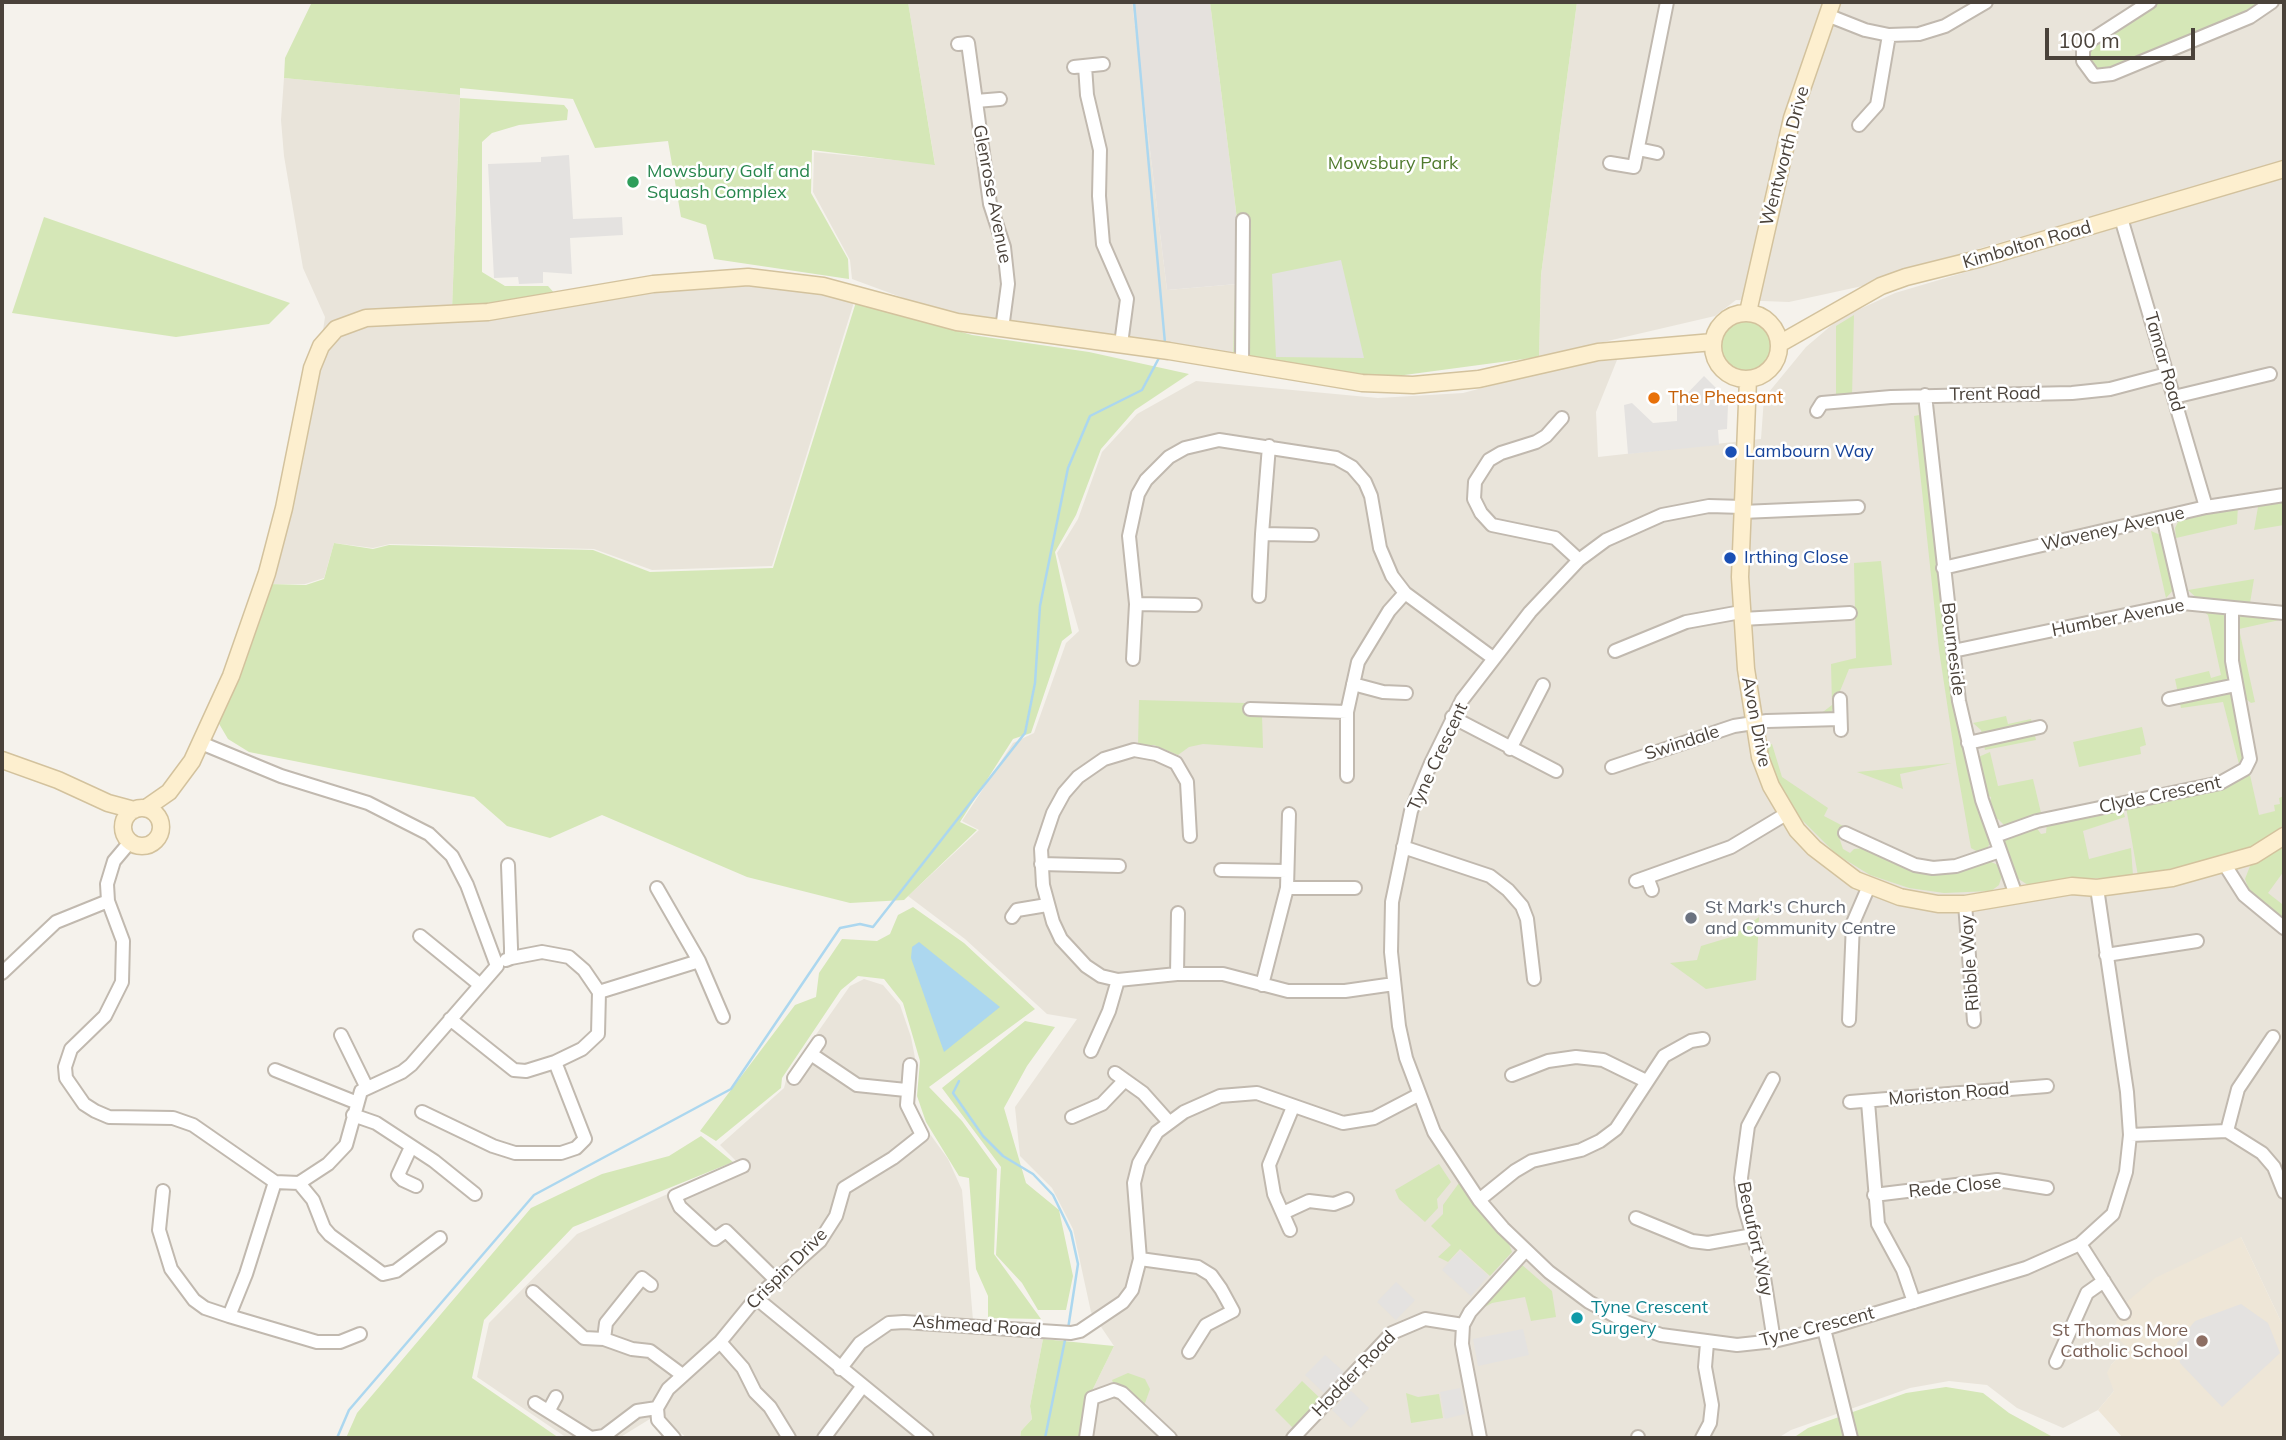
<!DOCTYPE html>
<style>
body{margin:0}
#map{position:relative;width:2286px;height:1440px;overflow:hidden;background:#f5f2ec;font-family:Mulish,sans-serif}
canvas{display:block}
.frame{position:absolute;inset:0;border:4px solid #4a423a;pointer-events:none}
.scale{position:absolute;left:2045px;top:28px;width:150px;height:32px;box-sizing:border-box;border:4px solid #4a423a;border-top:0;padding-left:9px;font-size:21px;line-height:24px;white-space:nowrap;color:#4a423a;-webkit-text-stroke:5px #fff;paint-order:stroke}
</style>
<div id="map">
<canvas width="2286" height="1440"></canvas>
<div class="frame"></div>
<div class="scale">100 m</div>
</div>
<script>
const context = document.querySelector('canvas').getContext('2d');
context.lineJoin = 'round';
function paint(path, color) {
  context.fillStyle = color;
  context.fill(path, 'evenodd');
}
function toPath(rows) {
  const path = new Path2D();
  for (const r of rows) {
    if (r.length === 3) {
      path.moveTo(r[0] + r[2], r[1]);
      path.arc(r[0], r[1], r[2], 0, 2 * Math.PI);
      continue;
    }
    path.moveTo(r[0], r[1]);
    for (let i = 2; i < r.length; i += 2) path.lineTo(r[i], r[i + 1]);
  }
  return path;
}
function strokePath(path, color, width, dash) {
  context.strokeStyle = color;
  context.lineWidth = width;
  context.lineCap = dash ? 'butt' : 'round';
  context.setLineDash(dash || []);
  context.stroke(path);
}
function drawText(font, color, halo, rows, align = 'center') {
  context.font = font + ' Mulish,sans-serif';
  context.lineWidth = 5;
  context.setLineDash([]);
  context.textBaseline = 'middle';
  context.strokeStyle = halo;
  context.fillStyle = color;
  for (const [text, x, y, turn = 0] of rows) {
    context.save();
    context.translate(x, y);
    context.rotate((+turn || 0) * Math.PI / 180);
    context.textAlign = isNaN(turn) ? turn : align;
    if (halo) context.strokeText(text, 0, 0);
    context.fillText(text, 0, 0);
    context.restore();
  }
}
const residential = toPath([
 [908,2,1132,2,1167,290,1237,284,1233,355,955,317,852,279,850,260,813,192,814,152,935,164],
 [1577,2,2284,2,2284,162,1974,250,1867,285,1789,302,1736,300,1715,316,1539,357,1541,275],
 [284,78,460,95,452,310,712,284,801,289,854,302,772,566,652,570,594,549,390,544,373,548,334,543,324,578,305,584,269,584,318,364,325,317,303,268,284,156,281,120],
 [2284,178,2284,1328,2241,1237,2111,1365,2114,1391,2098,1410,2063,1428,2017,1408,1987,1385,1949,1381,1910,1388,1791,1430,1778,1438,1079,1438,1089,1397,1114,1346,1091,1312,1073,1229,1052,1188,1020,1156,1015,1107,1077,1019,1047,1014,965,939,908,896,979,830,962,821,1013,743,1034,733,1066,643,1079,631,1057,553,1078,519,1102,452,1137,414,1196,381,1378,398,1463,393,1578,363,1617,360,1596,412,1598,457,1761,439,1764,398,1806,347,1840,318,1895,293],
 [864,979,883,985,900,1005,911,1037,917,1068,913,1096,922,1123,948,1159,962,1190,974,1332,1043,1339,1030,1406,1032,1419,1021,1431,1020,1438,687,1438,658,1414,619,1438,567,1438,477,1377,489,1323,577,1234,738,1163,720,1145,784,1088,787,1076,850,986]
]);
const industrial = toPath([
 [1132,2,1210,2,1237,219,1237,284,1167,290]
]);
const education = toPath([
 [2241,1237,2284,1328,2284,1438,2123,1438,2098,1410,2114,1391,2107,1373,2111,1365,2127,1348,2113,1333,2117,1319,2127,1311,2123,1305,2155,1278]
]);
const green = toPath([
 [312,2,908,2,935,165,812,150,811,193,848,259,849,279,714,259,706,225,681,217,668,141,595,148,573,99,460,88,460,95,284,78,285,58],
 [1210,2,1577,2,1541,275,1539,357,1382,378,1233,355,1237,219],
 [2159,2,2267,2,2110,70,2098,72,2089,66,2087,53,2092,44],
 [460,98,564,105,568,110,567,120,519,125,492,133,482,142,482,272,505,286,548,286,557,296,452,310],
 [44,217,290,303,269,324,176,337,12,313],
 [856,302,972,335,1089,352,1189,374,1135,410,1101,449,1076,515,1055,552,1072,633,1062,641,1031,733,1013,739,960,822,977,830,904,900,850,903,747,877,602,815,550,838,507,826,474,797,249,752,228,739,218,722,269,584,306,585,324,579,334,543,373,549,389,545,593,550,650,572,773,568],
 [1854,315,1852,397,1836,398,1836,326],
 [1747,347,27],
 [1918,403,1922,408,1974,788,1991,842,1985,851,1978,852,1971,848,1956,763,1939,650,1914,416,1919,415],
 [2284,499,2284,525,2254,530,2259,501],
 [2238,505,2237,524,2176,538,2175,528,2180,518],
 [2151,531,2163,536,2175,588,2166,598],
 [1881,561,1892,665,1849,669,1831,713,1819,715,1832,705,1831,664,1856,658,1854,563],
 [2254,579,2250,603,2247,605,2199,600,2188,590],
 [2199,608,2222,612,2226,617,2229,673,2244,760,2240,768,2223,702,2181,708,2175,679,2209,671,2211,678,2221,675,2208,615],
 [2246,612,2284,617,2284,619,2239,629,2255,702,2251,703,2245,698,2236,656,2236,628,2239,616],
 [1139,700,1245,703,1245,714,1262,715,1263,748,1203,744,1189,747,1178,755,1154,745,1138,746],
 [2006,716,2008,724,2031,719,2036,740,1985,750,1981,730,1973,723],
 [2142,727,2146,745,2140,747,2141,754,2079,767,2073,742],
 [1772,744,1782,777,1828,808,1824,816,1843,826,1839,837,1843,849,1850,853,1854,849,1864,848,1908,869,1930,874,1960,871,1987,860,2000,866,2002,875,1999,885,1991,891,1944,893,1909,888,1870,875,1836,854,1795,813,1779,783,1766,746],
 [1990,752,1998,786,2033,779,2042,817,2006,827,1998,819,1993,820,1989,807,1991,797,1985,795,1976,758],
 [1952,763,1900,774,1903,789,1857,772],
 [2250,775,2259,815,2275,811,2274,805,2280,804,2279,798,2284,796,2284,825,2251,847,2235,854,2138,876,2126,807,2179,794,2188,797,2215,792,2220,786],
 [2122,807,2125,817,2083,831,2089,859,2131,848,2133,876,2066,880,2031,887,2014,876,2004,842,2007,837,2036,827,2041,834,2046,833,2047,823],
 [2284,846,2284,871,2268,893,2282,904,2284,902,2284,919,2250,893,2245,879,2250,866],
 [913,907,964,943,1035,1009,929,1087,962,1121,997,1169,994,1254,1041,1319,988,1318,988,1296,976,1269,969,1178,959,1176,926,1122,917,1096,920,1061,903,1003,884,979,858,976,841,990,782,1078,781,1088,716,1141,700,1131,795,1005,816,997,819,973,842,939,877,941,890,934,898,915],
 [1759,917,1756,980,1706,989,1670,963,1697,960,1701,946,1731,937],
 [1025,1021,1055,1027,1027,1066,1004,1108,1026,1183,1059,1210,1073,1276,1066,1310,1038,1310,1022,1283,996,1255,1001,1167,942,1088],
 [701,1136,733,1162,573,1227,484,1320,472,1378,559,1438,346,1438,357,1413,531,1208,602,1174,669,1156],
 [1439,1164,1451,1182,1437,1199,1438,1208,1425,1222,1399,1199,1395,1190],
 [1459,1183,1509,1244,1512,1252,1490,1276,1460,1249,1448,1262,1438,1257,1451,1245,1431,1226,1443,1214,1443,1205],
 [1521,1264,1552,1291,1556,1317,1531,1321,1525,1297,1492,1303,1481,1309],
 [1043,1339,1114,1346,1089,1397,1079,1438,1020,1438,1021,1431,1032,1419,1030,1406],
 [1128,1373,1145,1379,1150,1389,1144,1406,1121,1385,1114,1385,1112,1380],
 [1302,1381,1323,1401,1295,1430,1275,1410],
 [1946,1387,1983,1393,2009,1413,2051,1436,1793,1438,1808,1428,1906,1393],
 [1406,1393,1418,1397,1439,1394,1443,1418,1411,1423]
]);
const parking = toPath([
 [569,155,573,219,622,217,623,235,570,238,572,274,543,272,543,283,519,284,518,277,494,278,488,164,541,162,541,157],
 [1341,260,1364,358,1276,357,1272,274],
 [1704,376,1724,396,1720,403,1728,405,1727,429,1718,430,1719,445,1628,454,1624,405,1632,403,1653,423,1677,421,1677,404],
 [1460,1251,1488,1276,1471,1296,1442,1270],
 [1396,1282,1415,1300,1396,1320,1377,1302],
 [2241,1304,2268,1323,2280,1353,2222,1407,2180,1363,2177,1343,2195,1321],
 [1523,1329,1529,1355,1478,1366,1473,1339],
 [1325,1355,1344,1372,1324,1393,1305,1375],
 [1460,1388,1465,1414,1445,1419,1440,1392],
 [1351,1391,1369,1408,1351,1428,1332,1410]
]);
const water = toPath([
 [919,942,1000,1007,944,1052,911,958,912,947]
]);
const stream = toPath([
 [1134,2,1165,343],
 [959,1081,953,1093,983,1136,1003,1156,1033,1174,1053,1195,1071,1232,1078,1264,1068,1329],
 [337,1438,349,1410,534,1195,731,1089,840,928,860,924,873,927,1025,733,1035,683,1040,606,1068,468,1090,416,1142,390,1160,356],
 [1045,1438,1066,1335]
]);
const street = toPath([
 [2150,2,2088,42,2083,50,2083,61,2094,76,2112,74,2250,17,2272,2],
 [1827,15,1865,30,1889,35,1919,34,1945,26,1986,2],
 [958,44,968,43,990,204,1004,247,1008,284,1002,329],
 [1085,66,1087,95,1100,150,1099,196,1103,244,1127,299,1121,344],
 [1074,67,1103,64],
 [976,101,1000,99],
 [1859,125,1877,105,1889,35],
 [1638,149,1657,153],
 [1610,163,1634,167,1667,2],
 [2121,218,2206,507],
 [1242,364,1243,220],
 [1925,395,1959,701,1982,800,2016,895],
 [2174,397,2270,374],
 [1817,411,1822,403,1891,397,2072,393,2110,389,2167,374],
 [1562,418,1546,436,1536,442,1501,453,1489,460,1475,482,1474,499,1481,513,1492,525,1555,538,1579,560],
 [1269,446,1262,534,1312,535],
 [1743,507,1709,506,1662,515,1606,540,1579,560,1530,612,1462,700,1431,763,1411,811,1392,902,1391,952,1399,1026,1406,1058,1434,1132,1479,1200,1503,1228,1549,1272,1589,1302,1628,1323,1661,1335,1737,1345,1774,1341,1824,1329,2026,1268,2080,1244,2113,1214,2126,1172,2130,1135,2127,1092,2097,888],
 [1742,512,1858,507],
 [2163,517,2183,603],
 [1943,568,2206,507,2284,495],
 [1259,596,1262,534],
 [1136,604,1195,605],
 [1742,619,1850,613],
 [1615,651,1686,622,1741,612],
 [1953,651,2183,603,2284,613],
 [1133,659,1136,604,1129,536,1138,494,1146,480,1169,457,1185,448,1219,440,1336,458,1352,467,1365,482,1371,496,1380,548,1392,576,1405,593,1493,658],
 [1353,684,1383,692,1406,693],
 [1840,699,1841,730],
 [2169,699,2236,685],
 [1250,709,1347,712,1358,662,1389,611,1405,593],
 [1452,717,1556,771],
 [1968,743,2040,727],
 [1510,749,1543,685],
 [1612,767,1734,726,1767,721,1840,719],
 [1347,776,1347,712],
 [1845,833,1915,865,1933,868,1956,866,2000,851],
 [1190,836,1187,782,1176,763,1156,754,1134,750,1104,759,1078,777,1064,793,1053,813,1041,849,1043,885,1053,922,1061,939,1086,966,1101,976,1118,980,1177,974,1223,974,1288,991,1345,991,1394,984],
 [1995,836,2037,821,2220,783,2245,769,2250,759,2232,661,2232,608],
 [130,842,114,861,107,884,108,901,123,941,122,982,105,1016,71,1049,65,1067,66,1078,84,1104,95,1111,109,1117,173,1118,193,1125,275,1182,299,1183,328,1164,346,1145,361,1091,402,1072,411,1065,497,966,467,885,452,856,429,834,368,803,281,776,201,743],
 [1403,847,1490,876,1508,890,1522,906,1527,919,1534,979],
 [1041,864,1119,866],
 [2225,865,2244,895,2284,928],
 [1221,870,1287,871],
 [1647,877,1652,890],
 [1636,881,1731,847,1786,814],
 [657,888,699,961,723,1017],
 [1287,888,1355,888],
 [1965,904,1974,1021],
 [1012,917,1017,910,1047,905],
 [420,936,479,984],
 [2106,955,2197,941],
 [511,958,542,952,569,957,584,970,599,992,598,1034,582,1049,555,1062],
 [506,960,511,958,511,948,508,865],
 [2,973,56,922,108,901],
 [1177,974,1178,913],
 [1262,985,1287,888,1289,814],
 [599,992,699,961],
 [1849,1020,1853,923,1869,886],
 [341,1035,366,1086],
 [1091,1051,1109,1011,1118,980],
 [811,1054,857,1085,906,1090],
 [275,1070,355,1102],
 [1115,1073,1143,1093,1168,1121],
 [1512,1075,1548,1061,1576,1057,1603,1060,1646,1081],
 [794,1078,819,1042],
 [1773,1079,1748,1126,1741,1178,1744,1205,1763,1271,1774,1341],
 [1850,1102,2047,1086],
 [1868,1102,1878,1224,1903,1270,1914,1302],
 [422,1112,493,1146,515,1153,561,1153,576,1148,585,1139,555,1062,526,1071,514,1070,450,1019],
 [353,1115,376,1123,434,1161,475,1194],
 [1072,1117,1102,1104,1125,1080],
 [2227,1131,2238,1089,2273,1037],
 [2130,1135,2227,1131,2262,1153,2274,1167,2284,1192],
 [411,1147,398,1175,403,1180,416,1186],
 [743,1166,675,1196,680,1207,715,1239,726,1231,776,1280],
 [299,1183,313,1200,324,1228,330,1235,383,1274,396,1271,440,1238],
 [163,1191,159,1230,171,1269,194,1300,205,1308,229,1316,246,1274,275,1182],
 [1874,1195,1997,1180,2047,1188],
 [1479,1200,1515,1171,1532,1161,1581,1150,1600,1141,1616,1129,1664,1056,1691,1041,1703,1039],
 [1283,1213,1309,1201,1334,1204,1347,1199],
 [1636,1218,1692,1241,1708,1243,1753,1235],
 [1290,1230,1274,1194,1269,1165,1293,1107],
 [2080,1244,2124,1313],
 [1140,1259,1198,1267,1211,1275,1221,1289,1233,1311,1206,1325,1189,1352],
 [533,1292,584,1338,604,1339,632,1349,650,1351,681,1374],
 [756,1298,927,1438],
 [229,1316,317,1342,340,1342,360,1334],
 [1824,1329,1851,1438],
 [604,1339,606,1323,642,1278,651,1285],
 [720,1342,743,1368,755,1392,770,1407,789,1438],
 [2056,1362,2087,1293,2104,1281],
 [840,1369,860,1343,889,1323,904,1322,1071,1333,1080,1331,1123,1302,1132,1290,1140,1259,1134,1183,1139,1163,1157,1132,1184,1112,1220,1096,1257,1093,1343,1123,1374,1118,1418,1095],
 [535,1403,591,1438,604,1436,637,1411,657,1408],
 [549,1410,556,1397],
 [1638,1437,1638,1438],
 [674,1438,658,1420,657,1408,668,1389,720,1342,756,1298,820,1241,836,1216,844,1188,893,1158,922,1135,907,1105,910,1065],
 [824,1438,862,1387],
 [1086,1438,1092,1398,1114,1390,1122,1393,1170,1438],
 [1293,1438,1392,1333,1425,1319,1463,1325],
 [1480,1438,1462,1344,1463,1325,1470,1312,1525,1251],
 [1702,1438,1710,1423,1712,1405,1705,1367,1707,1343]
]);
const secondary = toPath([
 [1748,312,1792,118,1832,2],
 [1746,346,33],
 [1779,344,1881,286,1906,277,1982,258,2284,169],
 [1748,379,1740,577,1746,669,1760,757,1771,786,1797,830,1814,848,1856,880,1900,897,1938,904,1965,904,2072,886,2097,888,2172,878,2254,855,2284,836],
 [2,760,58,780,108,803,134,810],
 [142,827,19],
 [146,808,169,792,192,761,231,676,267,573,284,508,312,368,321,346,336,329,366,318,488,312,653,284,748,277,823,286,957,322,1169,351,1362,383,1413,385,1479,379,1598,352,1713,342]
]);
const markers = [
 [633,182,7,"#2e9e5b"],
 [1654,398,7,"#e8710a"],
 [1731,452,7,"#1a4fb4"],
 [1730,558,7,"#1a4fb4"],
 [1691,918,7,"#6b7280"],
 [1577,1318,7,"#0f9aa8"],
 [2202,1341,7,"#8d6e63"]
];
const streetNames = [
 ["Wentworth Drive",1785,156,-75],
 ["Glenrose Avenue",992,194,79],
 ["Kimbolton Road",2027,245,-16],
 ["Tamar Road",2164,362,74],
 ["Trent Road",1995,394,-1],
 ["Waveney Avenue",2113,529,-13],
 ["Humber Avenue",2118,618,-11],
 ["Bourneside",1953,649,83],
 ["Avon Drive",1756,722,79],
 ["Swindale",1682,743,-18],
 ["Tyne Crescent",1438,757,-65],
 ["Clyde Crescent",2160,795,-12],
 ["Ribble Way",1970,963,-94],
 ["Moriston Road",1949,1094,-5],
 ["Rede Close",1955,1187,-6],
 ["Beaufort Way",1755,1239,78],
 ["Crispin Drive",787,1269,-45],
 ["Ashmead Road",977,1326,4],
 ["Tyne Crescent",1817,1327,-14],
 ["Hodder Road",1354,1374,-46]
];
const parkNames = [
 ["Mowsbury Park",1393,164]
];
const leisureNames = [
 ["Mowsbury Golf and",647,172],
 ["Squash Complex",647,193]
];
const foodNames = [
 ["The Pheasant",1668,398]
];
const transitNames = [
 ["Lambourn Way",1745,452],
 ["Irthing Close",1744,558]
];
const worshipNames = [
 ["St Mark's Church",1705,908],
 ["and Community Centre",1705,929]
];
const cultureNames = [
 ["Tyne Crescent",1591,1308],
 ["Surgery",1591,1329]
];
const educationNames = [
 ["St Thomas More",2188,1331],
 ["Catholic School",2188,1352]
];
paint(residential, '#e9e4da');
paint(industrial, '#e5e1dd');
paint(education, '#eee6d7');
paint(green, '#d5e7b7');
paint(parking, '#e4e2e0');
paint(water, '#acd7ef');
strokePath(stream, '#acd7ef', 2.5);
strokePath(street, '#c1b9af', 16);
strokePath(secondary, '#d3c29d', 19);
strokePath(street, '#fff', 12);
strokePath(secondary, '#fdefcf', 16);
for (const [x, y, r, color] of markers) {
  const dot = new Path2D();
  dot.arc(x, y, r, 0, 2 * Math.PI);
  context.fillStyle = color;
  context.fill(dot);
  strokePath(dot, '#fff', 2.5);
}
drawText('18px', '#4a423a', '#fff', streetNames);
drawText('18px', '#507b2e', '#fff', parkNames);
drawText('18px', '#27864d', '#fff', leisureNames, 'left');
drawText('18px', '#c56008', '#fff', foodNames, 'left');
drawText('18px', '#164399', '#fff', transitNames, 'left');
drawText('18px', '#5b616d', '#fff', worshipNames, 'left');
drawText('18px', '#0d838f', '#fff', cultureNames, 'left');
drawText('18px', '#785e54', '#fff', educationNames, 'right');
</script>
